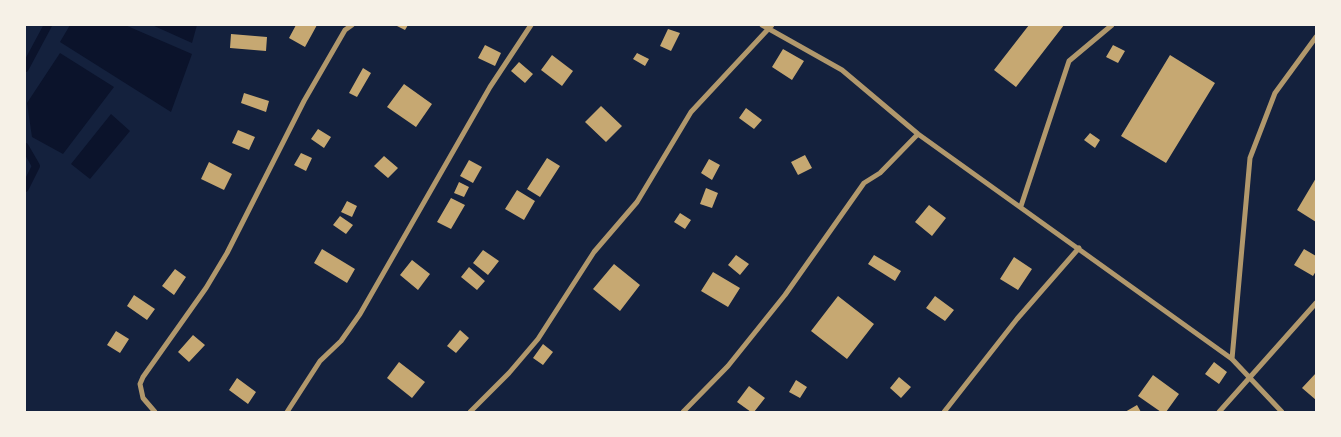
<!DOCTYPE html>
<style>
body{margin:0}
#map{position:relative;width:1341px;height:437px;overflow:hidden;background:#14213d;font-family:"Noto Serif",serif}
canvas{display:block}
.frame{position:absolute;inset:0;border:26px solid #f6f1e7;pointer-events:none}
</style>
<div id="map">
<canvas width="1341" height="437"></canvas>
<div class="frame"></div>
</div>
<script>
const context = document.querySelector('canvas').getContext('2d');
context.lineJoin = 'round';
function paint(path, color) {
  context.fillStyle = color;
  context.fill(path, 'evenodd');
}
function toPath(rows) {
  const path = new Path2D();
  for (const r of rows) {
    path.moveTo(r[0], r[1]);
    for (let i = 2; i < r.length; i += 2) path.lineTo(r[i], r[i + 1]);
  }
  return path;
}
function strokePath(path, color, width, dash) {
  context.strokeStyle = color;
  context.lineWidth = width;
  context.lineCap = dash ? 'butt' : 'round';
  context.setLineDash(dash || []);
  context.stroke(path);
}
const water = toPath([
 [70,25,125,25,192,54,171,112,60,42],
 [152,25,197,25,192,43],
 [60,53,114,87,63,154,32,137,27,103],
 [111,114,130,131,90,179,71,164]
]);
const stream = toPath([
 [25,68,48,25],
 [25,147,36,166,25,188]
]);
const building = toPath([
 [296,25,317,25,305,47,289,38],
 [395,25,408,25,405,30],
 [1029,25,1064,25,1016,87,994,70],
 [668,29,680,33,671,51,660,46],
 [231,34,267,37,266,51,230,48],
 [485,45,501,53,495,66,478,58],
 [1113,45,1125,51,1118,63,1106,57],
 [783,49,804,61,792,80,772,67],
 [637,53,649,59,645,66,633,59],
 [552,55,573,71,562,86,541,70],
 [1170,55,1215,83,1166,163,1121,136],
 [519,62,533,74,525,83,511,71],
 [363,68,371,73,357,97,349,93],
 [404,84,432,104,416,127,387,107],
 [244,93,269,101,266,112,241,103],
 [601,106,622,126,606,142,585,122],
 [746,108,762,120,754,129,739,118],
 [318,129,331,137,324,148,311,139],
 [238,130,255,137,249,150,232,143],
 [1090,133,1100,140,1095,148,1084,140],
 [301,153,312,158,306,171,294,165],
 [805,155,812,168,798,175,791,162],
 [384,156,398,168,388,178,374,166],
 [547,158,560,166,540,197,527,189],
 [709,159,720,165,712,180,701,173],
 [469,160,482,167,473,183,460,176],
 [209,162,232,174,224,190,201,179],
 [1316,178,1316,222,1297,210],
 [459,182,469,187,464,197,454,193],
 [706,188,718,193,712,208,700,204],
 [517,190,535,201,524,220,505,209],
 [451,198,465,205,451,229,437,222],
 [347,201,357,206,352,217,341,212],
 [929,205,946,218,932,236,915,222],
 [680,213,691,220,685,229,674,222],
 [340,216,353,225,346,234,333,225],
 [322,249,355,269,347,283,314,263],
 [1304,249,1316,256,1316,271,1313,276,1294,265],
 [483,250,499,261,488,275,473,263],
 [736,255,749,264,740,275,728,265],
 [874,255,901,271,895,281,868,264],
 [1014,257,1032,269,1018,290,1000,279],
 [412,260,430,274,418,290,400,275],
 [614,264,640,285,620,311,593,289],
 [469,267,485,281,477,290,461,277],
 [175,269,186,277,174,295,162,286],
 [713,272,740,288,728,307,701,291],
 [134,295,155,309,147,320,127,306],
 [838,296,874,324,847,359,811,331],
 [935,296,954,310,945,321,926,308],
 [460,330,469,338,456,353,447,346],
 [116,331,129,339,120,353,107,345],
 [193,335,205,345,189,362,178,352],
 [543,344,553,352,543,365,533,358],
 [399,362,425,382,412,398,387,378],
 [1214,362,1227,372,1219,384,1205,374],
 [1316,373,1316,400,1302,388],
 [1153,375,1179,394,1166,412,1161,412,1138,396],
 [899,377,911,387,901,398,890,388],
 [237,378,256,392,248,404,229,390],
 [796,380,807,387,800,398,789,392],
 [749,386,765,398,754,412,751,412,737,402],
 [1137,405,1141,412,1125,412]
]);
const minor = toPath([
 [762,25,842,70,918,134,1232,359,1282,412],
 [1021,206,1069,61,1112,25],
 [1232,359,1250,158,1275,93,1316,37],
 [155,412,143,398,140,384,143,377,206,288,227,253,304,101,345,30,352,25],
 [287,412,320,361,341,341,360,314,490,87,531,25],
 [470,412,509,373,538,339,594,252,637,202,691,112,772,25],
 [683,412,728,366,785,295,864,183,880,173,918,134],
 [944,412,1017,319,1079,248],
 [1219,412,1316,303]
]);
paint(water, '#0b132b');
strokePath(stream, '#0b132b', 8);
paint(building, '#c6a872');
strokePath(minor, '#b1986c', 5);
</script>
